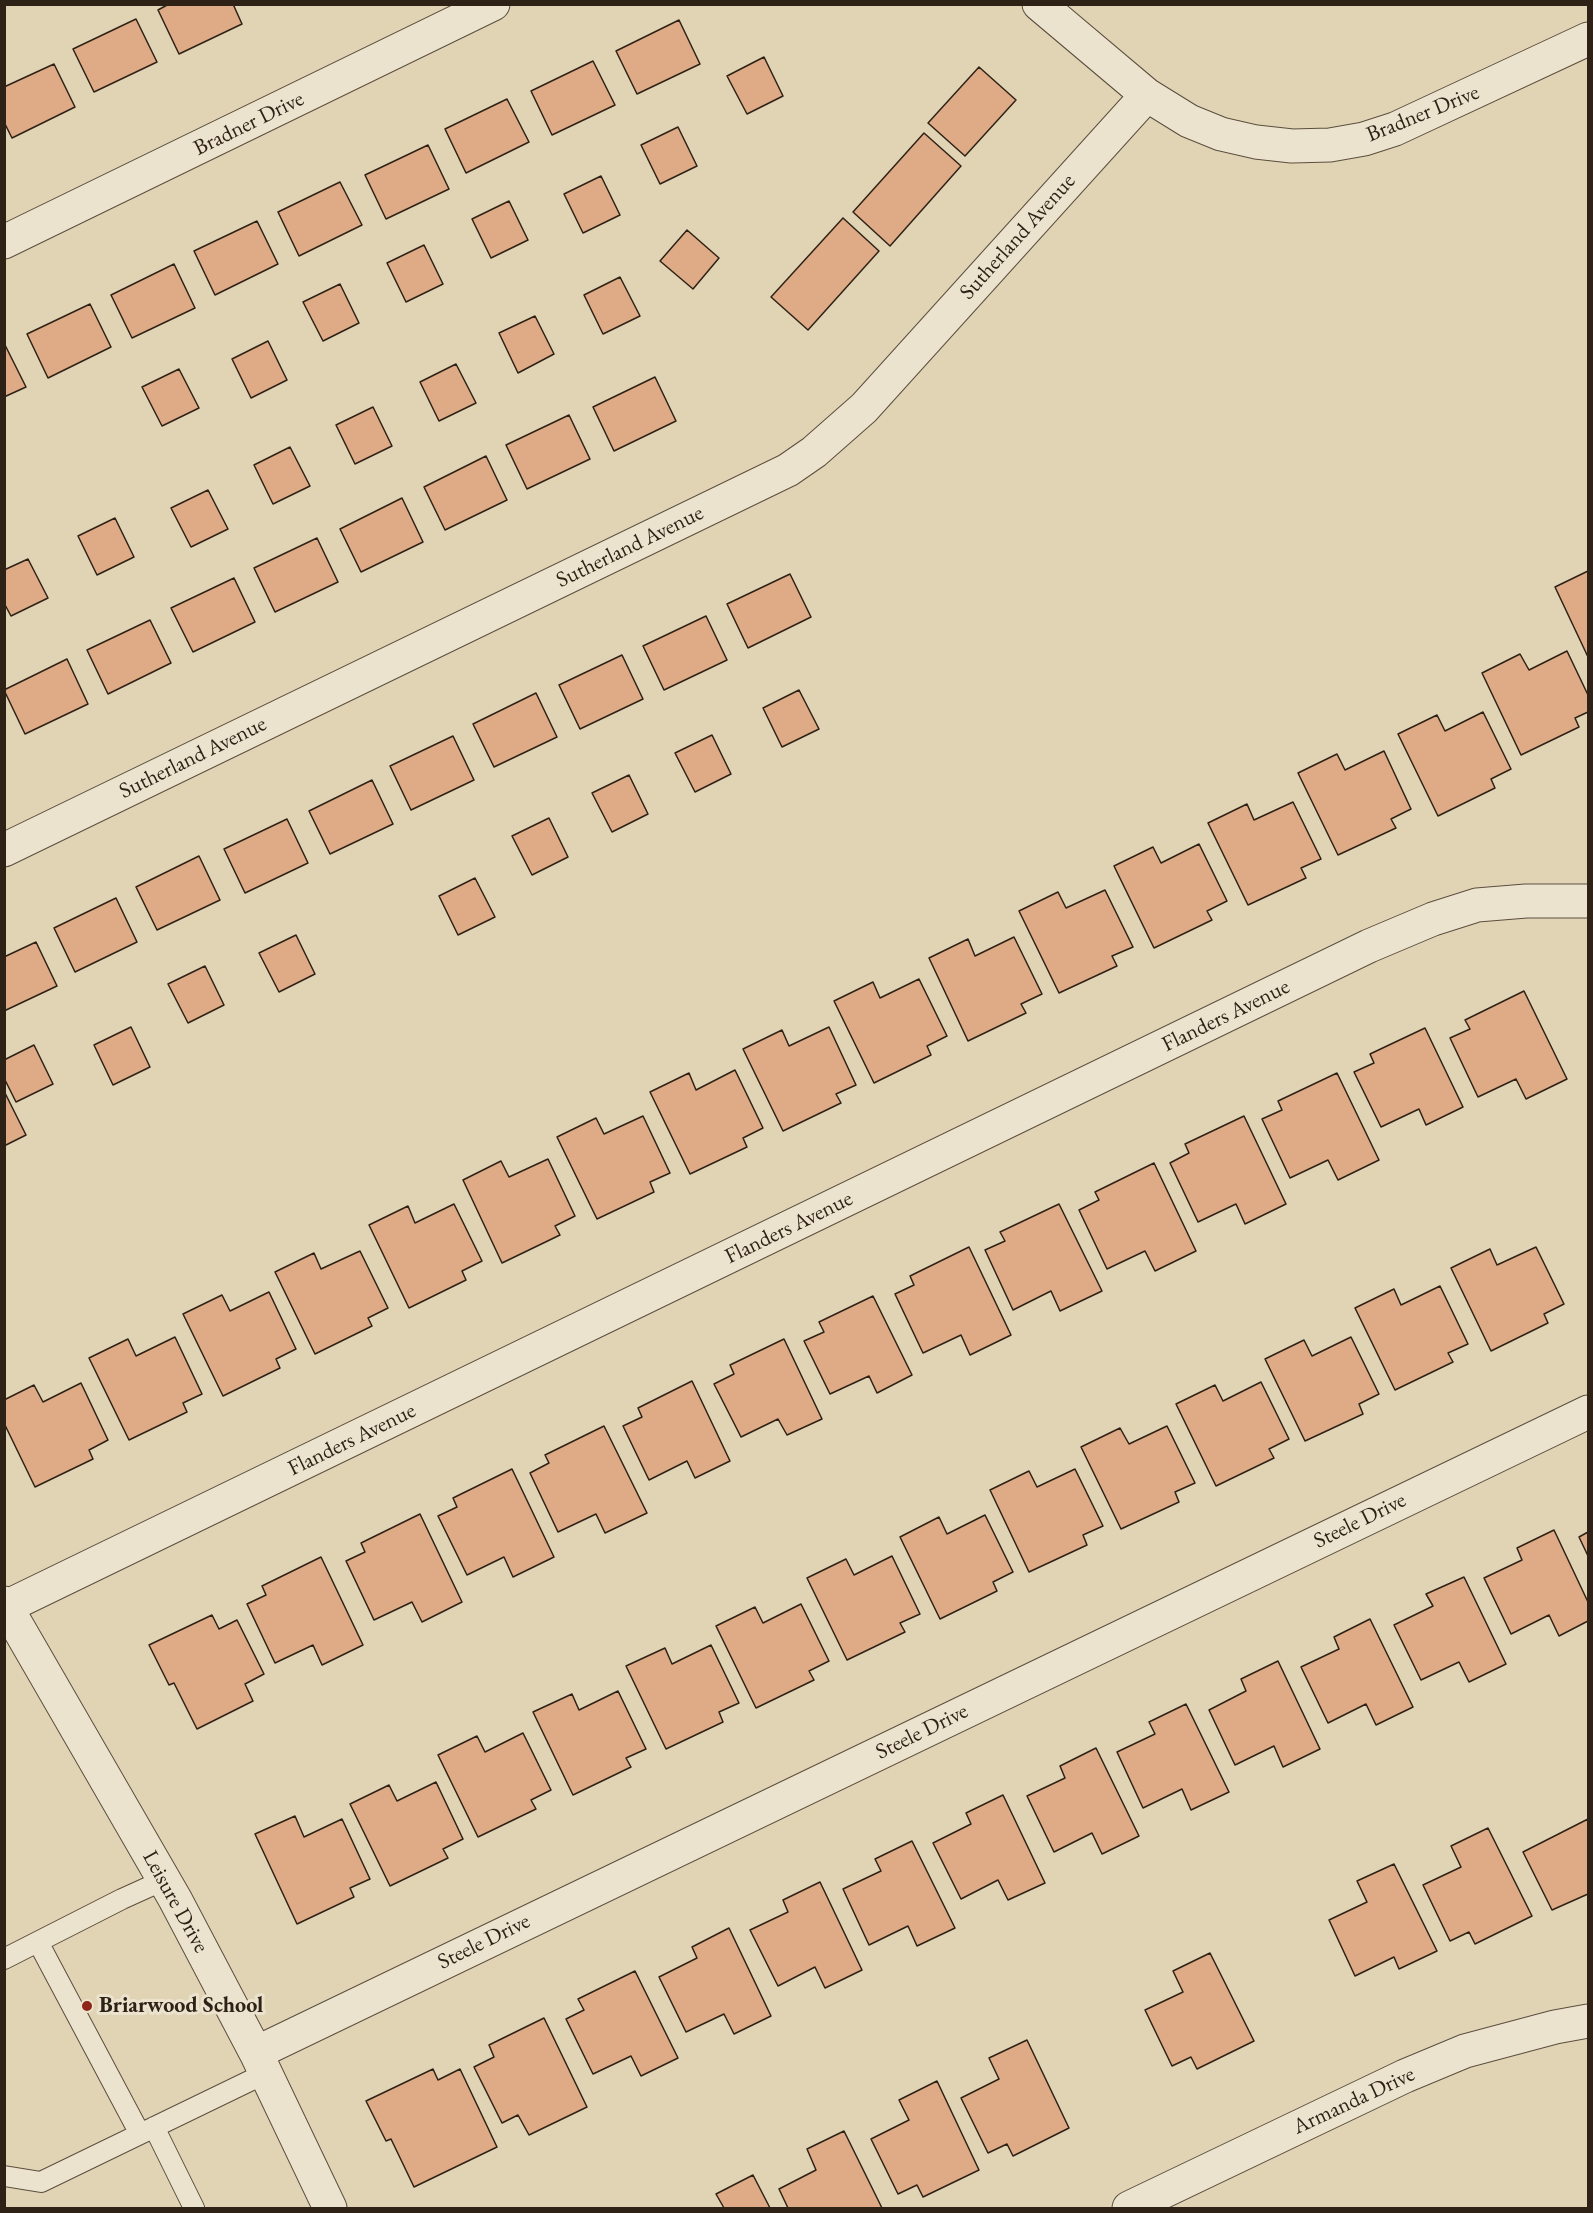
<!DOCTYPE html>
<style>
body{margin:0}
#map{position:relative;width:1593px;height:2213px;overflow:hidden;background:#e1d4b5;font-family:"EB Garamond",serif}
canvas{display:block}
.frame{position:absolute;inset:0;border:6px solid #2e2216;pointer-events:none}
</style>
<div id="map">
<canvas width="1593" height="2213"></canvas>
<div class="frame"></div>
</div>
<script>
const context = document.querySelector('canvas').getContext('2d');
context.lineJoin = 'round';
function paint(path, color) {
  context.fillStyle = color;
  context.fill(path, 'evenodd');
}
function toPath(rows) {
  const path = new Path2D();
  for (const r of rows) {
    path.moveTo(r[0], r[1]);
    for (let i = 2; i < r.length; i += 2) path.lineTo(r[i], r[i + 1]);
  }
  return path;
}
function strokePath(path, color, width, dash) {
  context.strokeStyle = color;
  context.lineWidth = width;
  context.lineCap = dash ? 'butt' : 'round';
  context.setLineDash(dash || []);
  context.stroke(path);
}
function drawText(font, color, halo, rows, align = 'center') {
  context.font = font + ' "EB Garamond",serif';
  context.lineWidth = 6;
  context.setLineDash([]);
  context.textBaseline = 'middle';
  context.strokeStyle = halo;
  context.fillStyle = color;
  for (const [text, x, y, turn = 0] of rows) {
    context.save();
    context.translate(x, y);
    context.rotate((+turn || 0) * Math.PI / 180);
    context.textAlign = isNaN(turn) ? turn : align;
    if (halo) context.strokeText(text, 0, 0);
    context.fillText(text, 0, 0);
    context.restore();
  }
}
const building = toPath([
 [169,4,233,4,242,24,179,54,158,10,169,4],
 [136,19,157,62,94,92,73,49,136,19],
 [679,20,700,64,637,94,616,51,679,20],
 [764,57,783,96,747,114,727,76,764,57],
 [593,61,615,105,552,135,531,91,593,61],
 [54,64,75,107,12,138,4,122,4,87,54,64],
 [979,67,1016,100,965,156,928,123,979,67],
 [507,99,529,142,466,173,445,129,507,99],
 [678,127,697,166,660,184,641,145,678,127],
 [924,133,961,166,890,246,853,212,924,133],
 [428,145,449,189,386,219,365,175,428,145],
 [601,176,620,215,583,233,564,194,601,176],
 [340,182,362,225,299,256,278,212,340,182],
 [509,201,528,240,491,258,472,219,509,201],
 [843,218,879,251,808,330,771,297,843,218],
 [257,221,278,264,215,295,194,251,257,221],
 [687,230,719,258,693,289,660,261,687,230],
 [424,245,443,284,406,302,387,263,424,245],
 [174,264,195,308,132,338,111,295,174,264],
 [620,277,640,316,603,334,584,295,620,277],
 [340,284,359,323,323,341,303,302,340,284],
 [90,304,111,347,48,378,27,334,90,304],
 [535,316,554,354,518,373,499,333,535,316],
 [268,341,287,380,251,398,232,359,268,341],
 [4,343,26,387,4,397,4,343],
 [456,364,476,403,439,421,420,382,456,364],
 [179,369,199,408,162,426,142,387,179,369],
 [655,377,676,421,614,451,593,407,655,377],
 [373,407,392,446,355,464,336,425,373,407],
 [569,415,590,459,527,489,506,445,569,415],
 [290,447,310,486,273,504,254,465,290,447],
 [486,456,507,500,445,530,424,487,486,456],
 [208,490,228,529,191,547,171,508,208,490],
 [402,498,423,542,361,572,340,529,402,498],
 [115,518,134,557,97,575,78,536,115,518],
 [317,538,338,582,275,612,254,568,317,538],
 [28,559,48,598,11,616,4,603,4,570,28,559],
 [1588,571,1588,657,1555,587,1588,571],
 [790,574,811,617,748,648,727,604,790,574],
 [234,578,255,622,193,652,171,608,234,578],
 [706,616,727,660,664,690,643,646,706,616],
 [150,620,171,663,108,694,87,650,150,620],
 [1567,651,1588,695,1588,712,1575,718,1579,727,1521,755,1482,673,1520,654,1529,670,1567,651],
 [622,655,643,699,580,729,559,685,622,655],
 [67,659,88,704,25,734,4,690,67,659],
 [799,690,819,729,782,747,763,708,799,690],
 [536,693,557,737,494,767,473,724,536,693],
 [1483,712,1511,769,1491,779,1495,788,1438,816,1398,734,1437,715,1445,731,1483,712],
 [712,735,731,774,695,792,675,753,712,735],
 [453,736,474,780,411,810,390,766,453,736],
 [1384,751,1411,809,1391,819,1396,828,1338,855,1298,773,1337,754,1345,770,1384,751],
 [629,775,648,814,612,832,592,793,629,775],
 [372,780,393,824,330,854,309,811,372,780],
 [1293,802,1321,859,1301,868,1306,878,1248,905,1208,823,1247,804,1254,820,1293,802],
 [549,818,568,857,532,875,512,836,549,818],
 [287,819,308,863,245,893,224,849,287,819],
 [1199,844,1227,901,1207,911,1212,920,1154,948,1114,866,1153,847,1161,863,1199,844],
 [199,856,220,900,157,930,136,887,199,856],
 [475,878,495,917,458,935,439,896,475,878],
 [1105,890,1133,947,1112,956,1117,966,1059,993,1019,911,1058,892,1066,908,1105,890],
 [116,898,137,942,75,972,54,928,116,898],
 [296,935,315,974,279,992,259,953,296,935],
 [1014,937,1042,994,1021,1004,1026,1013,968,1041,929,958,968,939,975,956,1014,937],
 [36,942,57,986,4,1011,4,957,36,942],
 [205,966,224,1005,188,1023,168,984,205,966],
 [919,979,947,1036,927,1046,931,1055,874,1083,834,1001,873,982,880,998,919,979],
 [1524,991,1567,1079,1526,1099,1516,1079,1478,1097,1450,1038,1470,1029,1465,1020,1524,991],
 [131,1027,150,1067,113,1085,94,1045,131,1027],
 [829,1027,856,1085,836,1094,841,1103,783,1131,743,1049,782,1030,789,1046,829,1027],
 [1425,1028,1463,1107,1426,1125,1419,1109,1381,1127,1354,1072,1374,1063,1370,1054,1425,1028],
 [34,1045,53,1084,16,1102,4,1078,4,1060,34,1045],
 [735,1070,763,1128,743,1138,747,1147,690,1174,650,1092,689,1073,696,1090,735,1070],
 [1337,1073,1379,1160,1338,1180,1328,1160,1290,1178,1262,1119,1282,1110,1278,1101,1337,1073],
 [4,1091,26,1135,4,1146,4,1091],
 [643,1116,670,1173,650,1182,654,1192,597,1219,557,1137,596,1118,604,1134,643,1116],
 [1244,1116,1286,1204,1245,1224,1236,1204,1198,1222,1170,1163,1189,1153,1185,1144,1244,1116],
 [548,1159,575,1216,555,1226,560,1235,502,1263,463,1180,501,1161,509,1177,548,1159],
 [1154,1163,1196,1251,1155,1271,1145,1251,1107,1269,1079,1210,1099,1200,1095,1192,1154,1163],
 [454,1204,482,1261,462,1271,466,1280,409,1308,369,1225,408,1206,415,1223,454,1204],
 [1059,1204,1102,1291,1060,1311,1051,1291,1013,1310,985,1250,1005,1241,1000,1232,1059,1204],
 [969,1247,1011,1335,970,1355,961,1335,923,1353,895,1294,914,1285,910,1276,969,1247],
 [1536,1247,1564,1304,1544,1314,1548,1323,1491,1351,1451,1268,1490,1249,1497,1265,1536,1247],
 [360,1251,388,1308,368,1318,372,1326,315,1354,275,1272,314,1253,321,1269,360,1251],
 [1440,1286,1468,1344,1448,1353,1453,1362,1395,1390,1355,1308,1394,1289,1401,1305,1440,1286],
 [269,1292,296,1349,276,1359,280,1368,223,1396,183,1314,222,1295,230,1311,269,1292],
 [873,1296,912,1375,877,1393,869,1376,830,1394,804,1341,824,1332,819,1322,873,1296],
 [175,1337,202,1394,183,1403,187,1412,129,1440,89,1358,128,1339,136,1356,175,1337],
 [1351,1337,1379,1394,1359,1404,1363,1414,1305,1441,1265,1359,1304,1340,1312,1356,1351,1337],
 [784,1339,822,1419,787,1435,778,1419,741,1437,714,1384,734,1374,730,1365,784,1339],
 [692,1381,730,1461,695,1478,687,1461,649,1480,623,1426,642,1417,638,1408,692,1381],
 [1261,1382,1289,1439,1269,1449,1274,1458,1216,1486,1176,1404,1215,1385,1223,1401,1261,1382],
 [81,1383,108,1440,89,1450,93,1459,35,1487,4,1423,4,1400,34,1385,43,1402,81,1383],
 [604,1426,647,1513,605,1533,596,1514,558,1532,530,1473,549,1463,545,1455,604,1426],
 [1167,1426,1195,1483,1175,1492,1179,1502,1121,1529,1081,1447,1120,1428,1129,1444,1167,1426],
 [512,1469,554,1557,513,1577,504,1557,467,1575,438,1516,457,1507,453,1498,512,1469],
 [1075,1469,1103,1526,1083,1535,1087,1545,1029,1572,990,1490,1029,1471,1037,1487,1075,1469],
 [420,1514,462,1602,422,1622,412,1602,374,1620,346,1561,365,1552,361,1543,420,1514],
 [985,1515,1013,1572,993,1582,997,1591,940,1619,900,1537,939,1517,947,1534,985,1515],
 [1554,1530,1588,1602,1588,1621,1559,1636,1549,1615,1511,1634,1484,1578,1522,1560,1517,1548,1554,1530],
 [1588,1532,1588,1556,1579,1537,1588,1532],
 [892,1556,920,1614,900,1623,905,1632,847,1660,807,1578,846,1559,854,1575,892,1556],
 [321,1557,363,1645,322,1665,313,1645,275,1663,247,1604,266,1595,262,1586,321,1557],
 [1464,1577,1506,1664,1469,1682,1459,1662,1421,1680,1394,1625,1433,1606,1426,1594,1464,1577],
 [801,1604,829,1661,809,1671,814,1680,756,1708,716,1626,755,1607,763,1623,801,1604],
 [212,1615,219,1629,237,1620,264,1674,245,1684,253,1701,197,1729,174,1683,169,1685,149,1645,212,1615],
 [1370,1619,1413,1707,1376,1725,1366,1704,1328,1723,1301,1667,1339,1649,1334,1637,1370,1619],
 [711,1645,739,1703,719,1712,723,1722,666,1749,626,1666,665,1648,672,1664,711,1645],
 [1278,1661,1320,1749,1283,1767,1274,1746,1235,1765,1209,1710,1246,1691,1241,1679,1278,1661],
 [618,1691,646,1749,626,1758,631,1767,573,1795,533,1712,572,1694,579,1710,618,1691],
 [1186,1704,1229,1792,1191,1810,1182,1789,1143,1808,1117,1752,1155,1734,1149,1722,1186,1704],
 [523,1733,551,1790,531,1800,536,1809,478,1837,438,1755,477,1736,485,1752,523,1733],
 [1096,1748,1139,1836,1102,1854,1092,1833,1054,1852,1027,1796,1065,1778,1060,1766,1096,1748],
 [436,1782,463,1839,443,1849,448,1858,390,1886,350,1804,389,1785,397,1801,436,1782],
 [1003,1795,1045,1883,1008,1900,998,1880,961,1899,933,1843,971,1824,966,1813,1003,1795],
 [295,1816,304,1837,342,1819,370,1879,350,1888,354,1897,297,1924,255,1834,295,1816],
 [1588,1819,1588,1894,1552,1910,1523,1852,1588,1819],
 [1488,1828,1532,1916,1475,1944,1469,1932,1450,1941,1423,1885,1461,1867,1451,1846,1488,1828],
 [912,1841,955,1928,917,1946,908,1926,869,1945,843,1889,881,1871,875,1859,912,1841],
 [1394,1864,1437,1951,1399,1969,1394,1957,1355,1976,1329,1920,1367,1902,1357,1881,1394,1864],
 [820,1882,862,1970,825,1988,815,1967,778,1986,750,1930,788,1912,783,1900,820,1882],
 [729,1928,771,2016,734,2034,724,2014,686,2032,659,1977,697,1958,692,1947,729,1928],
 [1210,1953,1254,2041,1197,2069,1191,2057,1172,2066,1145,2010,1183,1992,1173,1971,1210,1953],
 [635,1971,678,2058,641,2076,631,2056,593,2074,566,2019,584,2010,578,1999,635,1971],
 [544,2018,587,2107,529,2135,518,2115,502,2123,474,2067,494,2057,489,2045,544,2018],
 [1027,2040,1069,2128,1013,2156,1007,2144,988,2153,961,2098,999,2079,989,2058,1027,2040],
 [433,2069,438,2080,460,2069,497,2147,414,2187,391,2139,386,2141,366,2101,433,2069],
 [937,2081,979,2170,923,2197,917,2185,898,2194,871,2139,909,2120,899,2100,937,2081],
 [844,2131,882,2208,788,2208,779,2189,816,2170,807,2149,844,2131],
 [753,2175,770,2208,724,2208,716,2194,753,2175]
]);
const lane = toPath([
 [38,1942,140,2134],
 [4,1959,122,1899,164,1880],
 [154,2127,194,2208],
 [4,2176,41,2182,266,2073]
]);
const street = toPath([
 [1039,4,1147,95,1189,121,1221,134,1256,142,1292,146,1330,145,1364,139,1395,129,1588,39],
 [4,242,493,4],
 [4,850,788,470,814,452,864,408,1147,95],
 [4,1603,175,1899,256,2053,330,2208],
 [4,1608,1369,946,1433,919,1477,905,1526,901,1588,901],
 [256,2053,1588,1412],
 [1129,2208,1405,2076,1465,2051,1555,2027,1588,2021]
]);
const markers = [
 [87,2006,6,"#8f2418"]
];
const streetNames = [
 ["Bradner Drive",1423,114,-22],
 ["Bradner Drive",249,124,-26],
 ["Sutherland Avenue",1018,237,-48],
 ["Sutherland Avenue",630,547,-26],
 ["Sutherland Avenue",193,758,-26],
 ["Flanders Avenue",1226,1016,-26],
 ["Flanders Avenue",789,1228,-26],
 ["Flanders Avenue",352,1440,-26],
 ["Steele Drive",1360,1521,-26],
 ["Steele Drive",922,1732,-26],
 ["Leisure Drive",175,1902,61],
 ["Steele Drive",484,1942,-26],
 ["Armanda Drive",1354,2101,-25]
];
const poiNames = [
 ["Briarwood School",99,2006]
];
paint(building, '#dfaa86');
strokePath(building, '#2e2216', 1.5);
strokePath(lane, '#5b4e3e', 22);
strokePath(street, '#5b4e3e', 35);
strokePath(lane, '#ece3cf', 20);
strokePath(street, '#ece3cf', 33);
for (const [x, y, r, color] of markers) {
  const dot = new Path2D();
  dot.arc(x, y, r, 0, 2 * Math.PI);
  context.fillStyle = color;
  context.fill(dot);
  strokePath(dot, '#ece3cf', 2);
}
drawText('22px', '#2e2216', '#ece3cf', streetNames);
drawText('bold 22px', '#2e2216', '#ece3cf', poiNames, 'left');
</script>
